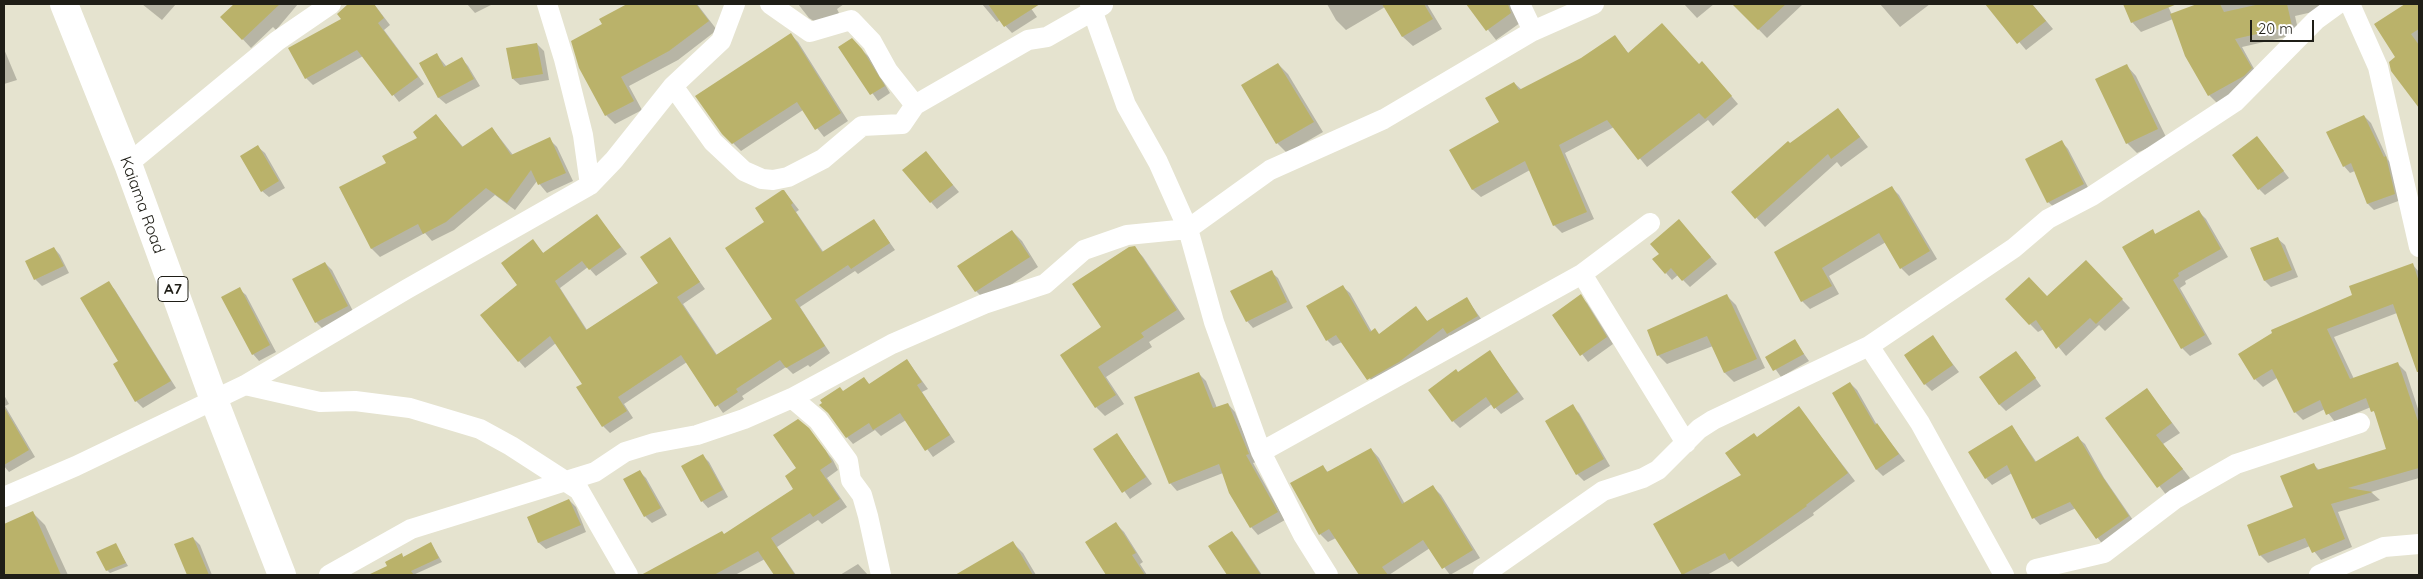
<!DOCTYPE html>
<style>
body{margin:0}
#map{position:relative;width:2423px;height:579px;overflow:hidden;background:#e5e3cf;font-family:Quicksand,sans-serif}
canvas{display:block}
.frame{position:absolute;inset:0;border:5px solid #1f1e17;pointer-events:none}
.scale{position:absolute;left:2250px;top:20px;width:64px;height:22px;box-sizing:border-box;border:2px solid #1f1e17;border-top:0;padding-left:6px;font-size:15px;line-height:18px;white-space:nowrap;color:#1f1e17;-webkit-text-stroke:4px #fff;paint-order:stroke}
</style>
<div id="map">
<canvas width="2423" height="579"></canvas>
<div class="frame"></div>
<div class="scale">20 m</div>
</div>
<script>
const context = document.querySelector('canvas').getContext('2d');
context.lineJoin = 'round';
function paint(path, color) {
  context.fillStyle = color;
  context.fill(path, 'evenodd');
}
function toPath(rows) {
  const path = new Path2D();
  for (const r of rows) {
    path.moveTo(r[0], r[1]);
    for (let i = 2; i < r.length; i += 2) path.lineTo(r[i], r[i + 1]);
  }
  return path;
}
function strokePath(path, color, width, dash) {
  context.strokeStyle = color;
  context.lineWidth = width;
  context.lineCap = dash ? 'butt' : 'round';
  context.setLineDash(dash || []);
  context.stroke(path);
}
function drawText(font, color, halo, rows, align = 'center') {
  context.font = font + ' Quicksand,sans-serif';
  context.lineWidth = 4;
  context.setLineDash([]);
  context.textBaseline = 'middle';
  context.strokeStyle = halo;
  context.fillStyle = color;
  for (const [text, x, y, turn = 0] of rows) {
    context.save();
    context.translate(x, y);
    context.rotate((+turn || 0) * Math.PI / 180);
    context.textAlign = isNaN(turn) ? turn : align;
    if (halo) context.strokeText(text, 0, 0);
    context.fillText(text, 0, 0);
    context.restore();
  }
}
const shadow = toPath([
 [142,4,176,4,162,20],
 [236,4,298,4,276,30,273,27,251,48,222,17],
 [352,4,374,4,390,25,384,30,424,84,399,102,363,56,313,85,306,78,343,19,339,14],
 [467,4,493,4,475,13],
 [643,4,697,4,717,30,678,60,629,86,642,110,615,124,606,115,633,11],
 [798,4,844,4,837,9,839,13,820,25,809,18],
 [982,4,1028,4,1037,17,1012,33,1000,20,997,22],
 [1327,4,1427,4,1442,29,1413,46,1403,37,1385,7,1346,30,1336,20],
 [1468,4,1513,4,1520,23,1496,40],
 [1684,4,1714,4,1697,18],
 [1734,4,1803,4,1767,38],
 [1880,4,1930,4,1900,27],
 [1987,4,2032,4,2053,29,2026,50],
 [2124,4,2167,4,2172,15,2201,4,2336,4,2330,8,2295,16,2299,34,2242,47,2258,76,2217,103,2209,95,2173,19,2141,32,2132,22],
 [2407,4,2419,4,2419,104,2414,99,2397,57,2375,25],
 [790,34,798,42,848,121,824,137,803,110,741,151,723,133],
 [1615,37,1629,54,1699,65,1710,71,1738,104,1713,126,1708,120,1647,167,1614,127,1565,153,1594,219,1562,233,1554,225,1530,170,1481,197,1473,190,1451,150,1501,122,1514,83,1522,90,1581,59],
 [852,40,869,57,890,93,878,101,840,48],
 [537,44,544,51,549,80,520,85,513,79],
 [4,49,17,80,4,84],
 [437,55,447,67,462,59,468,66,480,86,446,104,439,98,420,64],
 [1278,64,1288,74,1323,132,1287,153,1277,143],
 [2127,66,2136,76,2167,139,2137,153,2127,143],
 [1838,109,1868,147,1841,167,1837,162,1765,227,1733,192],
 [436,115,463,147,492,128,513,155,549,139,557,147,573,181,547,193,537,181,515,210,495,195,454,230,432,241,425,233,380,257,372,249,340,188,388,164,419,139],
 [2364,116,2371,123,2388,160,2392,164,2401,200,2374,210,2368,204,2355,171,2350,173,2344,166],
 [2257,137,2289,178,2265,195,2259,189],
 [2062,142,2068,149,2090,191,2055,208,2048,202],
 [258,147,265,153,285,188,269,197,262,191],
 [932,160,959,192,937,209,931,202],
 [1891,187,1899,195,1937,259,1909,276,1901,268,1886,242,1829,276,1839,294,1810,309,1802,301,1776,253],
 [784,191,799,210,796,212,824,253,874,220,895,250,858,274,855,271,800,307,830,353,810,367,808,365,793,374,786,367,742,396,744,399,723,413,687,362,624,404,633,418,610,433,603,426,583,384,556,343,525,368,519,361,519,286,533,241,544,254,597,216,627,254,596,276,588,267,560,288,587,330,659,283,669,239,705,289,683,304,717,355,774,319,766,222],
 [2198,211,2206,219,2228,257,2185,281,2186,284,2180,288,2212,344,2190,356,2182,348,2152,231,2156,235],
 [1685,228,1717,264,1690,287,1678,275,1672,280,1666,273],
 [1012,231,1022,241,1038,267,986,301,976,291],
 [2278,239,2285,245,2298,277,2271,287,2265,281,2251,249],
 [1134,247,1143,257,1185,319,1149,342,1152,347,1106,377,1124,404,1105,416,1096,407,1061,355,1103,327],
 [54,248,60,255,69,273,42,286,35,279],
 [325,263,332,270,354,313,323,329,316,322],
 [2413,265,2419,272,2419,357,2397,313,2334,337,2354,379,2398,364,2406,372,2419,412,2419,478,2371,492,2380,500,2338,512,2352,547,2321,560,2310,546,2268,563,2260,555,2294,508,2313,464,2319,470,2388,450,2377,416,2371,407,2335,422,2325,409,2303,420,2295,412,2277,378,2263,387,2255,379,2354,296],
 [2094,270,2130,308,2105,331,2099,325,2066,356,2044,329,2038,332,2030,324,2047,298],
 [1271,272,1278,278,1293,308,1253,328,1247,321],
 [109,283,115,290,176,388,143,408,136,401,119,362],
 [1343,287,1350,293,1372,332,1380,335,1415,308,1428,322,1467,299,1484,323,1454,340,1450,335,1406,368,1375,385,1342,342,1333,346,1327,340],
 [239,289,246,295,276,352,259,361,253,354],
 [1580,296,1587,303,1613,344,1588,362,1553,316],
 [1727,296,1736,305,1765,368,1734,382,1725,373,1713,346,1667,364,1658,355],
 [1932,337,1959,372,1932,391,1925,384],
 [1795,341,1809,361,1781,377,1767,357],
 [1490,352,1524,399,1501,414,1492,404,1460,428,1453,421,1459,373],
 [2022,359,2041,386,2006,411,1999,404],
 [907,360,928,389,922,392,955,442,933,457,906,420,881,436,875,430,853,444,847,437,843,392,864,379,870,385],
 [1198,373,1206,381,1217,408,1228,404,1235,412,1256,462,1253,463,1285,520,1258,535,1251,527,1223,473,1177,491,1170,483],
 [1850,383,1857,390,1877,425,1905,461,1883,476,1877,470,1833,393],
 [2147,390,2180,433,2163,444,2190,478,2167,496,2107,418],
 [4,395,9,404,5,406,35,457,9,472,4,466],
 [1572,406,1579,413,1610,466,1584,481,1577,474,1546,421],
 [1799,408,1855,481,1813,513,1814,515,1738,567,1732,561,1707,575,1683,575,1655,525,1743,475,1757,438],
 [2012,426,2037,463,2078,438,2085,444,2104,478,2135,523,2103,545,2076,508,2040,525,2034,518,2012,473,1992,485,1986,478],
 [808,429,833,460,838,470,827,478,847,507,822,524,818,520,777,547,796,575,775,575,765,559,735,575,659,575,655,569,725,535,795,489,797,469],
 [1117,435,1152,484,1130,499,1095,450],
 [1371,449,1379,458,1405,504,1433,487,1441,495,1480,558,1450,575,1430,548,1389,575,1360,575,1336,538,1328,542,1320,534,1323,467,1328,472],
 [702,455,709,462,728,497,708,508,702,501],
 [639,471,646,478,667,515,652,523,645,516],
 [569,500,576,507,586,532,546,549,539,543,528,518],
 [33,513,45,525,68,575,4,575,4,525],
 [1116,524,1124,532,1143,562,1140,564,1147,575,1108,575,1087,542],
 [1232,532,1238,539,1262,575,1228,575,1210,546],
 [193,538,200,545,212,575,188,575,175,545],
 [431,543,442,562,413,575,393,575,386,563,402,555,404,558],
 [1013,543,1023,553,1036,575,958,575],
 [115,544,128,566,110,573,107,570],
 [858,564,868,575,840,575]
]);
const building = toPath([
 [234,4,280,4,242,40,220,17],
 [348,4,374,4,384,18,378,23,418,77,392,96,357,50,305,79,288,48,341,19,337,14],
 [627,4,696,4,709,21,669,51,621,77,634,101,605,116,579,68,571,41,602,24,599,19],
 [988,4,1040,4,1004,27],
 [1382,4,1424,4,1433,19,1402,37],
 [1466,4,1508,4,1511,13,1486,31],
 [1732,4,1786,4,1758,30],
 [1985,4,2032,4,2046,21,2017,44],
 [2123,4,2177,4,2131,23],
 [2197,4,2220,4,2224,12,2260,4,2287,4,2292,26,2235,39,2252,68,2244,76,2208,96,2185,56,2170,14],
 [2405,4,2419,4,2419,29,2411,34,2419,45,2419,108,2391,71,2389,62,2395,57,2374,24],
 [1662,23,1699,64,1702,61,1732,96,1705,119,1699,113,1638,160,1607,120,1559,145,1587,212,1553,226,1525,161,1472,190,1449,150,1499,122,1485,98,1514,82,1519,90,1581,58,1615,35,1628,53],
 [791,33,841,113,815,130,797,102,732,144,722,134,695,96],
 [852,38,862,49,885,86,870,95,838,47],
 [537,43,543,74,512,79,506,48],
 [437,53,444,67,462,57,474,79,438,98,419,63],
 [1278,63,1314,122,1276,144,1241,85],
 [2127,64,2158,129,2126,144,2095,79],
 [1838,108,1860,137,1831,159,1828,154,1755,219,1731,192,1788,141,1790,143],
 [436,114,462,147,492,127,511,155,550,137,566,173,538,185,531,170,507,203,486,188,446,222,423,234,418,224,371,249,339,187,386,163,382,156,417,138,413,132],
 [2364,115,2384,157,2386,156,2395,194,2367,204,2351,163,2343,167,2326,132],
 [2257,136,2284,171,2258,190,2232,155],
 [2062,140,2084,184,2047,203,2025,159],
 [258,145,279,181,261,192,240,156],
 [926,151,953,185,930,203,902,170],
 [1892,186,1930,251,1900,269,1879,233,1822,268,1832,286,1801,302,1774,252],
 [782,190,784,190,793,203,791,205,822,252,874,219,890,243,851,269,848,265,795,300,825,346,786,368,780,360,736,389,738,392,715,407,681,355,618,397,627,411,602,427,576,387,582,384,550,336,518,362,480,315,517,285,501,263,533,239,543,253,597,214,621,247,589,270,582,261,555,281,586,330,658,283,640,257,670,237,700,282,677,297,716,355,772,319,725,248,764,222,755,208],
 [2199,210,2221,249,2178,273,2179,276,2173,280,2205,335,2181,349,2122,247,2153,229,2155,234],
 [1679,219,1711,257,1682,281,1671,268,1665,274,1652,259,1659,254,1650,244],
 [1012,230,1030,257,975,292,957,266],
 [2278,237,2292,270,2264,281,2250,248],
 [1135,246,1177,310,1141,333,1144,337,1098,367,1116,395,1095,408,1060,355,1101,327,1072,284,1129,247],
 [54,247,64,266,34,280,25,261],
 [2086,260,2123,299,2096,324,2090,318,2056,349,2036,320,2029,325,2005,299,2029,277,2047,296],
 [325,262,348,306,315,323,292,279],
 [2413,263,2419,282,2419,372,2417,372,2393,304,2327,329,2350,379,2398,362,2419,424,2419,468,2348,488,2373,492,2331,504,2345,539,2312,553,2305,538,2259,556,2247,525,2293,507,2280,476,2314,463,2317,470,2386,449,2374,411,2371,412,2366,398,2326,415,2320,400,2294,413,2272,369,2254,380,2238,354,2272,333,2271,330,2352,295,2349,286],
 [1272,270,1287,302,1246,322,1230,291],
 [109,281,171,381,135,402,113,364,118,361,80,298],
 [1343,285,1370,332,1375,328,1379,334,1416,306,1427,321,1467,297,1478,316,1447,334,1443,328,1399,362,1367,380,1336,335,1326,341,1306,306],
 [240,287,270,345,252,355,221,297],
 [1581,294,1607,337,1580,356,1552,315],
 [1727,294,1757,359,1724,373,1707,336,1657,356,1647,330],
 [1933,335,1953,365,1924,385,1904,355],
 [1795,339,1804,354,1773,371,1765,357],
 [1490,350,1518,392,1494,409,1486,397,1452,422,1428,390,1456,369,1458,372],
 [2016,351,2036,378,1999,405,1979,377],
 [907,359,922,382,917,385,950,435,925,451,900,413,873,430,869,423,846,438,828,413,819,405,822,403,820,400,840,387,843,391,864,377,869,384],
 [1199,372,1213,408,1228,403,1249,454,1246,455,1278,512,1250,528,1229,493,1219,464,1169,484,1134,397],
 [1850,382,1875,425,1877,423,1899,454,1876,470,1832,393],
 [2147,388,2172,423,2156,435,2183,469,2157,488,2105,418],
 [1573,404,1604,459,1576,475,1545,421],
 [1799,406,1848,473,1806,505,1807,506,1752,545,1729,560,1725,553,1682,575,1653,524,1741,475,1725,453,1754,433,1757,437],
 [4,407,29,450,4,465],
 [798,419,809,428,826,451,832,462,820,470,840,499,813,517,810,513,771,538,795,575,774,575,758,551,714,575,641,575,722,531,724,534,793,489,785,476,796,468,773,435],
 [2012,425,2035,462,2078,436,2098,470,2129,516,2096,539,2070,502,2032,519,2007,465,1985,479,1968,452],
 [1117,433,1146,477,1122,493,1093,449],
 [1371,448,1402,504,1433,485,1473,550,1442,569,1423,540,1382,567,1388,575,1359,575,1329,529,1319,535,1290,483,1323,465,1327,472],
 [703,454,723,490,701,502,681,466],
 [640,470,661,508,644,517,623,479],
 [569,499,581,525,538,543,527,517],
 [33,511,61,575,4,575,4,524],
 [1116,522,1136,553,1132,555,1145,575,1106,575,1085,542],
 [1232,531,1261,575,1227,575,1208,546],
 [193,537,209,575,187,575,174,544],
 [1013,541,1033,575,955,575],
 [431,542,439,558,411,571,414,575,368,575,387,566,385,562,402,553,403,557],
 [116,543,126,563,106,571,96,552]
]);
const street = toPath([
 [547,4,564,59,583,135,590,185],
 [770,4,810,32,851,20,872,42,888,71,915,105,1028,40,1047,37,1103,5],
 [1090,4,1126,105,1158,162,1188,229,1214,322,1261,452,1303,535,1328,575],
 [1520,4,1533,31,1594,4],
 [2350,4,2378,67,2419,247],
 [673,86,713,142,744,171,762,179,773,180,788,177,823,159,862,126,902,124,915,105],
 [128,164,277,41,331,4],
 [1582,274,1650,223],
 [1869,346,1920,423,2004,575],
 [245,385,320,402,355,401,410,408,480,429,511,446,579,490,628,575],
 [792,398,892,344,984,304,1045,284,1084,250,1127,235,1188,229,1270,170,1384,119,1533,31],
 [1261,452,1582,274,1686,443],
 [4,497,76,466,245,385,407,289,590,185,614,160,673,86,721,41,735,4],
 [2036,569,2104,553,2175,499,2236,464,2360,423],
 [329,575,411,529,595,472,625,452,654,443,697,435,744,419,792,398,818,420,848,461,851,480,862,495,868,516,881,575],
 [1483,575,1603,491,1643,478,1658,470,1699,429,1713,420,1869,346,2014,248,2048,219,2092,196,2235,102,2316,20,2338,4],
 [2319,575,2384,547,2419,544]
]);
const highway = toPath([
 [64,4,128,164,214,400,282,575]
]);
const shields = [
 [173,289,30]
];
const shieldNames = [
 ["A7",173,289]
];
const streetNames = [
 ["Kaiama Road",142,205,70]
];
paint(shadow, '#0003');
paint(building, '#bab26a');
strokePath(street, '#fff', 20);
strokePath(highway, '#fff', 28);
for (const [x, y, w] of shields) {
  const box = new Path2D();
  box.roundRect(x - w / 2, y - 12.5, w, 25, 4);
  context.fillStyle = '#fff';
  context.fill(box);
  strokePath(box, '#1f1e17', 1);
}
drawText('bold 15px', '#1f1e17', null, shieldNames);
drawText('16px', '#1f1e17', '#fff', streetNames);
</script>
